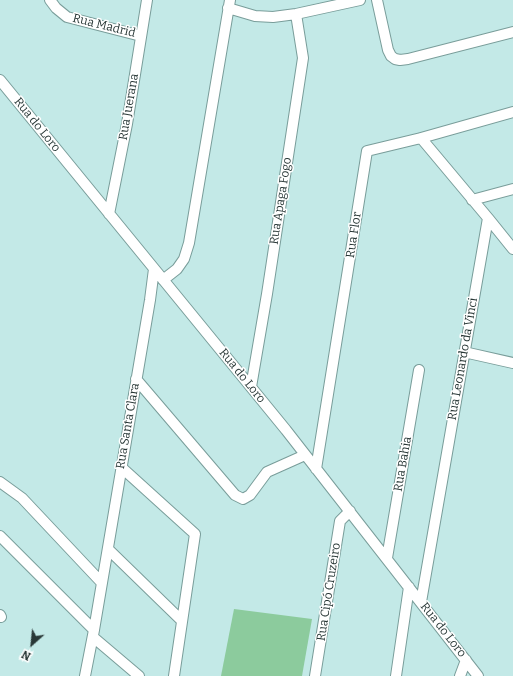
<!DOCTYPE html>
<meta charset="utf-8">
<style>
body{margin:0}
#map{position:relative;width:513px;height:676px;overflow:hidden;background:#c3e9e7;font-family:Bitter,serif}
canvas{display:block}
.north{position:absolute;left:12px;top:624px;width:40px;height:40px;-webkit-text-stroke:3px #fff;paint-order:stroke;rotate:207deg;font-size:11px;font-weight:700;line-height:16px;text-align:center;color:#293837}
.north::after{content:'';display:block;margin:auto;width:14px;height:18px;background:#293837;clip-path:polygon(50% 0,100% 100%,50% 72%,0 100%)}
</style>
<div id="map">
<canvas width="513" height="676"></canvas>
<div class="north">N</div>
</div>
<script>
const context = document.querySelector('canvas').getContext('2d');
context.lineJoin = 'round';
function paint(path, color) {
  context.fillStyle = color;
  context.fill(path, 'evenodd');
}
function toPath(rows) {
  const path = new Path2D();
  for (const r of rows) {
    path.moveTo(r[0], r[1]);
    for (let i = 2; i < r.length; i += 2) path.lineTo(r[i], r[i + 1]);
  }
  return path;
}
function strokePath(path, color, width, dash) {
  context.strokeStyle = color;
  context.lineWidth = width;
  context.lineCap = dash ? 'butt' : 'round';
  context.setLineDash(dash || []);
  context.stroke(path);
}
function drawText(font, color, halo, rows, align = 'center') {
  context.font = font + ' Bitter,serif';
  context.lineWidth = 3;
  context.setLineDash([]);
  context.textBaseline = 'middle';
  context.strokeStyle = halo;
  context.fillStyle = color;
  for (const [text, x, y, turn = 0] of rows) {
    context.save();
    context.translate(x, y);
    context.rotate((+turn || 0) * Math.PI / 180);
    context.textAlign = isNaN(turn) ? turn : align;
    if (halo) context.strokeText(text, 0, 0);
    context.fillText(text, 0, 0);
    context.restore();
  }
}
const green = toPath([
 [234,609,312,619,302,676,221,676]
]);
const street = toPath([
 [50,0,56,8,67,17,141,36],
 [377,0,388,50,391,56,395,59,400,60,408,59,513,32],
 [228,8,255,16,273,17,296,14,360,0],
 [0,80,286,430,478,676],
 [421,138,488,218,421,602],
 [472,200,513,189],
 [109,214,127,124,147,0],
 [488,218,513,249],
 [163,280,177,269,184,259,189,243,230,0],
 [464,352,513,363],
 [136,379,235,495,243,499,250,495,267,472,305,455],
 [251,387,267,294,303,58,296,14],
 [121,467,195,534,174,676],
 [316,469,367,151,421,138,513,112],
 [0,482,22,498,102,583],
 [0,536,94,630],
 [108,549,181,620],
 [387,558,419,370],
 [0,615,1,617],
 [93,637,139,676],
 [85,676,94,630,150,300,154,269],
 [315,676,340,521,350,511],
 [396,676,409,587],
 [460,676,466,660]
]);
const streetNames = [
 ["Rua Madrid",104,26,14],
 ["Rua Juerana",129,107,-80],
 ["Rua do Loro",37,125,51],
 ["Rua Apaga Fogo",281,201,-81],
 ["Rua Flor",354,235,-81],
 ["Rua Leonardo da Vinci",463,359,-80],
 ["Rua do Loro",242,376,51],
 ["Rua Santa Clara",128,426,-80],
 ["Rua Bahia",403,464,-80],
 ["Rua Cipó Cruzeiro",329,592,-81],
 ["Rua do Loro",443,630,52]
];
paint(green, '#8ccb9d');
strokePath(street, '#799d9a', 12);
strokePath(street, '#fff', 10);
drawText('12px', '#293837', '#fff', streetNames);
</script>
